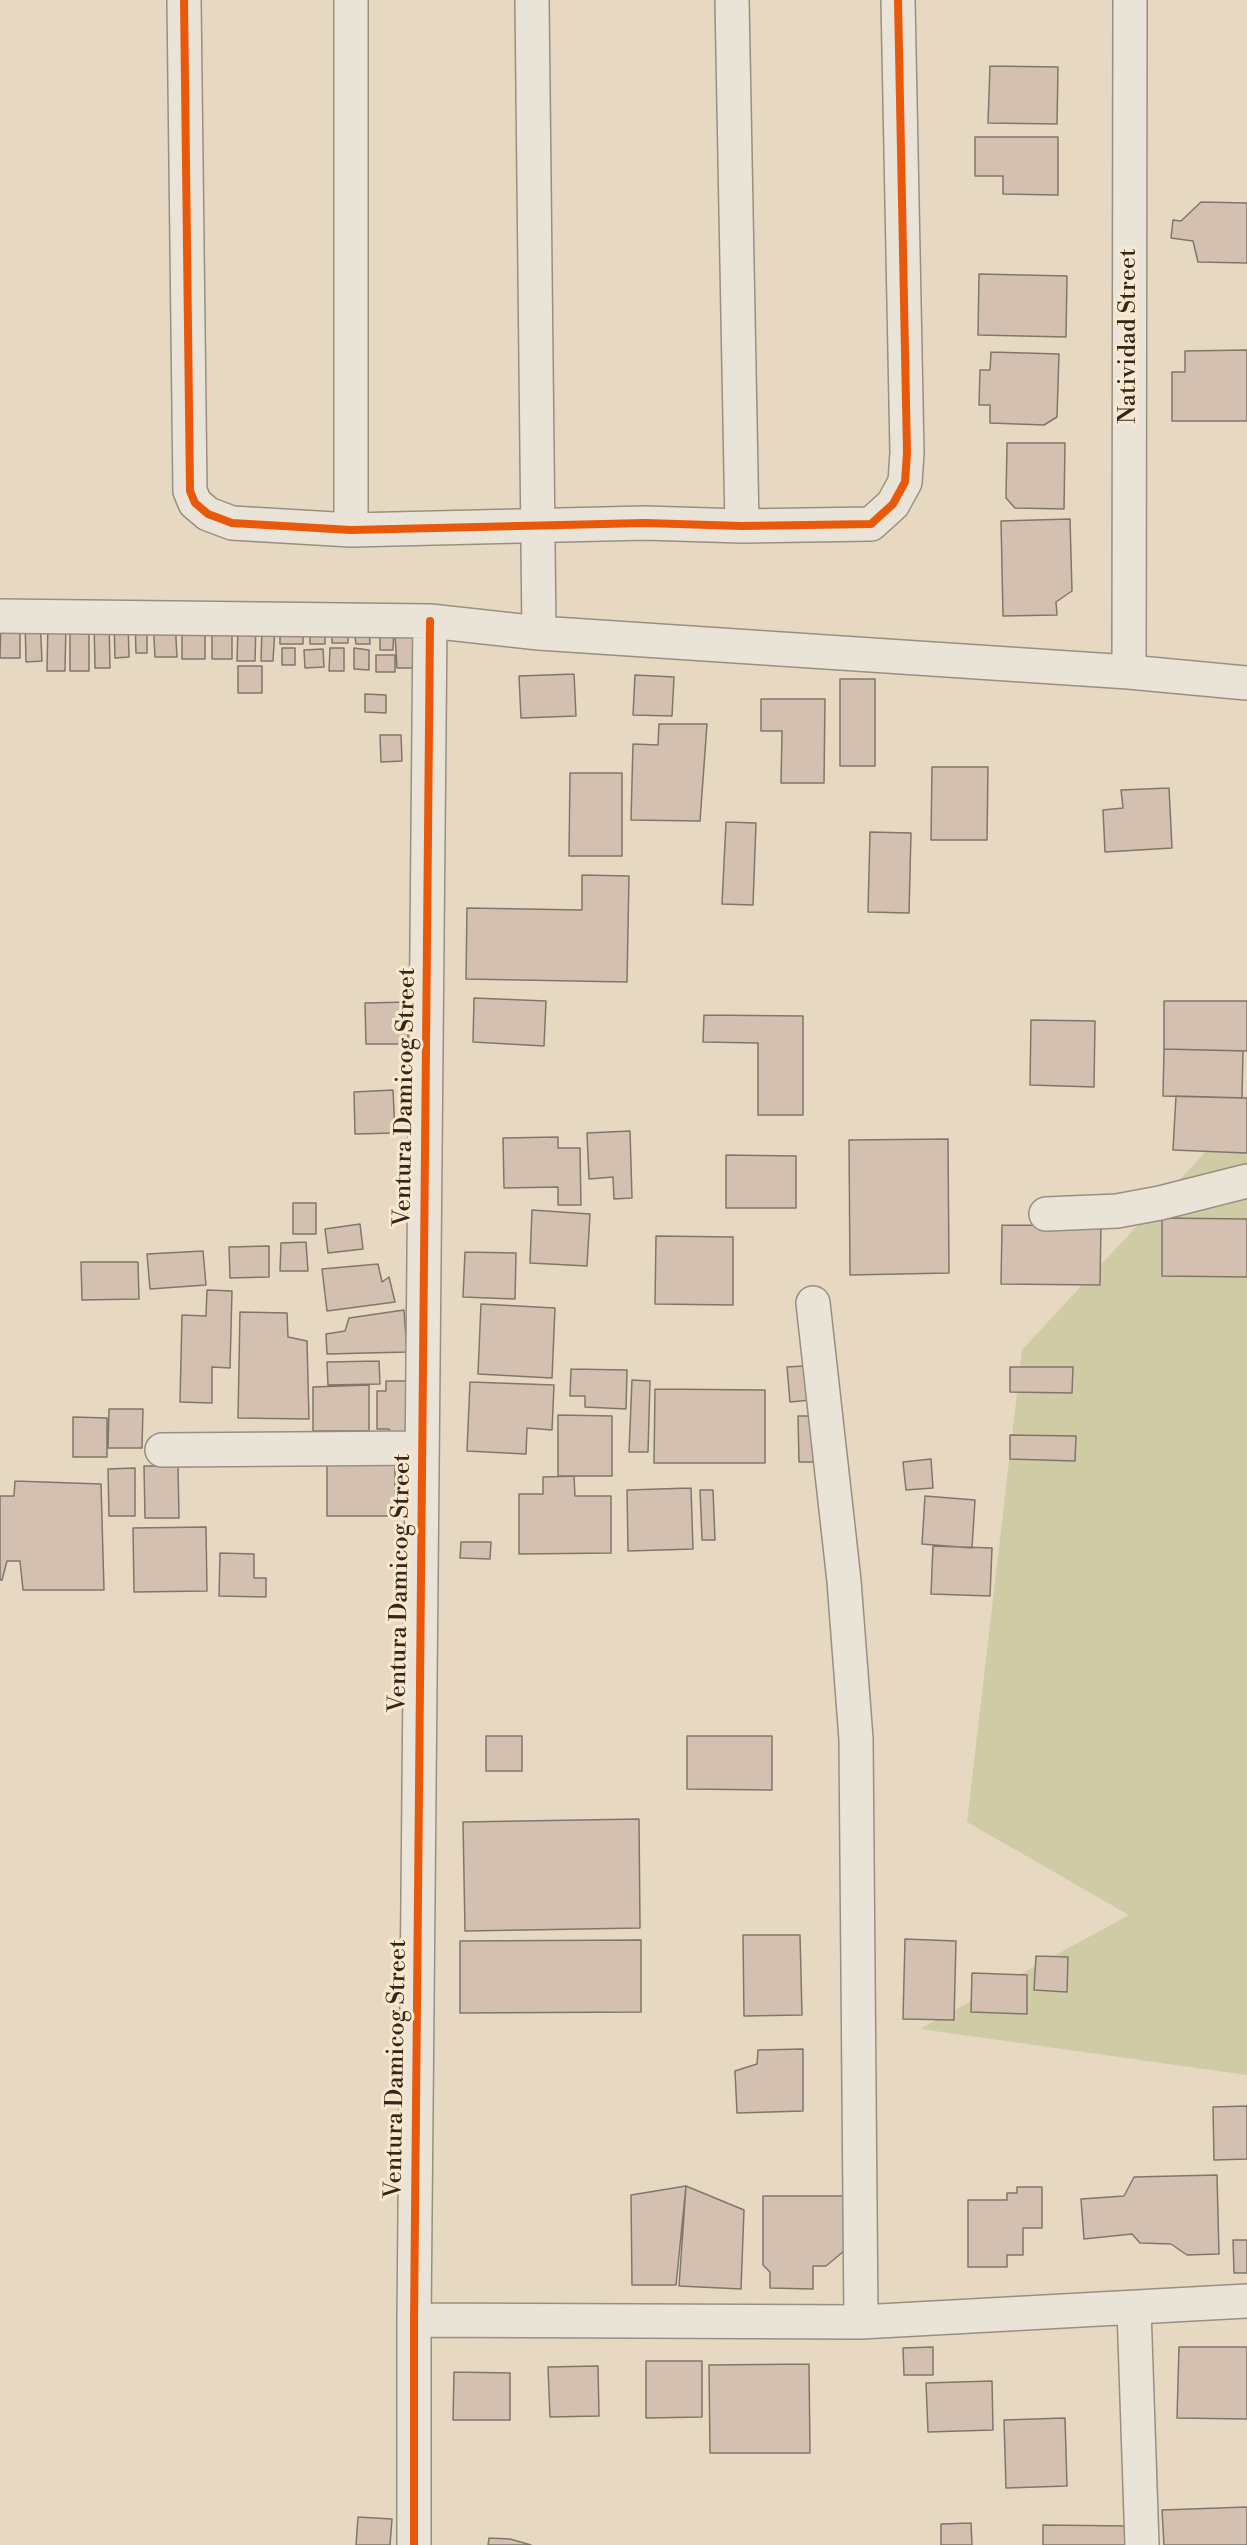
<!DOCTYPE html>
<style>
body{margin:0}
canvas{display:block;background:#e7d8c1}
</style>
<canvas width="1247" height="2545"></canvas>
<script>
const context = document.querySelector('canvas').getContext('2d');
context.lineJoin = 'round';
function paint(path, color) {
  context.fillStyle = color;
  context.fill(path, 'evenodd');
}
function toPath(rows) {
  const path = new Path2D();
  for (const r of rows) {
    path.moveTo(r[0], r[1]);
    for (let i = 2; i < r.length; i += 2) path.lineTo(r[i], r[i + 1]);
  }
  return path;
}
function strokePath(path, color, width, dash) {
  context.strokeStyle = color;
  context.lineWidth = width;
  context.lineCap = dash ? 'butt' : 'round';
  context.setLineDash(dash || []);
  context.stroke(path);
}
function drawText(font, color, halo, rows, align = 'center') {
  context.font = font + ' "Libre Bodoni",serif';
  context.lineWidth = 6;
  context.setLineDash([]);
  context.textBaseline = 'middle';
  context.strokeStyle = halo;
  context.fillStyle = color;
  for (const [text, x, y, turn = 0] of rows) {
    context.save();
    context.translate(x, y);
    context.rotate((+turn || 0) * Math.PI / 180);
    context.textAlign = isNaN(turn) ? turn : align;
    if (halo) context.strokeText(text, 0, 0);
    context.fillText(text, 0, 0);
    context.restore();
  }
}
const green = toPath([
 [1247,1107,1247,2075,920,2029,1129,1915,967,1822,1022,1350]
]);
const building = toPath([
 [990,66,1058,67,1057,124,988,123,990,66],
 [975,137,1058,137,1058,195,1003,194,1003,176,975,176,975,137],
 [1201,202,1247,203,1247,263,1198,262,1193,241,1171,238,1173,220,1181,221,1201,202],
 [979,274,1067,276,1066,337,978,335,979,274],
 [1247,350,1247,421,1172,421,1172,372,1185,372,1185,351,1247,350],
 [991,352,1059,354,1057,417,1044,425,990,423,990,405,979,405,980,370,990,370,991,352],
 [1007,443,1065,443,1064,509,1015,508,1006,498,1007,443],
 [1070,519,1072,591,1056,602,1057,615,1003,616,1001,521,1070,519],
 [25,618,40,618,42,661,26,662,25,618],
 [1,619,20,620,20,658,0,658,1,619],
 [48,619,66,620,65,671,47,671,48,619],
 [70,619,89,619,89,671,70,671,70,619],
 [128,619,129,657,115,658,114,620,128,619],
 [94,620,109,620,110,668,95,668,94,620],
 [153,620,175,620,177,657,155,657,153,620],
 [135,621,147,621,147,653,136,653,135,621],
 [212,622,232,622,232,659,212,659,212,622],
 [182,624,205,624,205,659,182,659,182,624],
 [238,624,256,624,255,661,237,661,238,624],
 [310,626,325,626,325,644,310,644,310,626],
 [332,626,348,626,348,643,332,643,332,626],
 [262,628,275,628,273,661,261,661,262,628],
 [280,628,303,629,303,644,280,644,280,628],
 [369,628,370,644,356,644,354,629,369,628],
 [380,628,394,629,393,650,380,650,380,628],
 [425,633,414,668,397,668,395,634,425,633],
 [282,648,295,648,295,665,282,665,282,648],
 [330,648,344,648,344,671,329,671,330,648],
 [354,648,369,650,369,670,354,669,354,648],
 [323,649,324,667,305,668,304,650,323,649],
 [376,655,395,655,395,672,376,672,376,655],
 [238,666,262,666,262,693,238,693,238,666],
 [574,674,576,716,521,718,519,676,574,674],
 [635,675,674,677,672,716,633,715,635,675],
 [840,679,875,679,875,766,840,766,840,679],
 [365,694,386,695,386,713,365,712,365,694],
 [761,699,825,699,824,783,781,783,782,731,761,731,761,699],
 [659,724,707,724,700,821,631,820,633,744,658,745,659,724],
 [380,735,401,735,402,761,381,762,380,735],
 [932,767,988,767,987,840,931,840,932,767],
 [570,773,622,773,622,856,569,856,570,773],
 [1169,788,1172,848,1105,852,1103,810,1123,808,1121,790,1169,788],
 [726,822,756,823,753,905,722,904,726,822],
 [870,832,911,833,909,913,868,912,870,832],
 [582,875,629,876,627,982,466,979,467,908,582,910,582,875],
 [474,998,546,1001,544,1046,473,1042,474,998],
 [1164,1001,1247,1001,1247,1051,1164,1049,1164,1001],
 [408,1002,408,1044,366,1044,365,1003,408,1002],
 [704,1015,803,1016,803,1115,758,1115,758,1043,703,1042,704,1015],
 [1031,1020,1095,1021,1094,1087,1030,1085,1031,1020],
 [1164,1049,1243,1051,1242,1098,1163,1096,1164,1049],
 [393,1090,395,1133,355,1134,354,1092,393,1090],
 [1176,1096,1247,1098,1247,1153,1173,1150,1176,1096],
 [630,1131,632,1198,614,1199,613,1177,589,1179,587,1133,630,1131],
 [558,1137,558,1148,580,1148,581,1205,558,1205,558,1187,504,1188,503,1138,558,1137],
 [948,1139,949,1273,850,1275,849,1140,948,1139],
 [726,1155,796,1156,796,1208,726,1208,726,1155],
 [293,1203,316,1203,316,1234,293,1234,293,1203],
 [532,1210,590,1214,587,1266,530,1263,532,1210],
 [1162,1218,1247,1219,1247,1277,1162,1276,1162,1218],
 [360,1224,363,1249,328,1253,325,1229,360,1224],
 [1002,1225,1101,1226,1100,1285,1001,1284,1002,1225],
 [656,1236,733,1237,733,1305,655,1304,656,1236],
 [306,1242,308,1271,280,1271,281,1243,306,1242],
 [269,1246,269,1277,230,1278,229,1247,269,1246],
 [203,1251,206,1285,150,1289,147,1254,203,1251],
 [465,1252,516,1253,515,1299,463,1297,465,1252],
 [81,1262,138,1262,139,1299,82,1300,81,1262],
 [378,1264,382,1282,389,1277,395,1302,327,1311,322,1269,378,1264],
 [207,1290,232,1291,230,1368,212,1367,212,1403,180,1402,182,1315,206,1316,207,1290],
 [481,1304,555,1308,552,1378,478,1374,481,1304],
 [404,1310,407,1352,327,1354,326,1334,345,1331,349,1318,404,1310],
 [240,1312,287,1313,288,1337,307,1341,309,1419,238,1418,240,1312],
 [379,1361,380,1384,328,1385,327,1362,379,1361],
 [819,1365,822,1399,790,1402,787,1367,819,1365],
 [1010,1367,1073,1367,1072,1393,1010,1392,1010,1367],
 [571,1369,627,1370,626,1409,585,1407,585,1396,570,1396,571,1369],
 [632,1380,650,1381,648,1452,629,1452,632,1380],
 [386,1381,417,1381,417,1435,389,1435,389,1429,377,1429,377,1391,386,1391,386,1381],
 [470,1382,554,1385,552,1430,527,1428,526,1454,467,1451,470,1382],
 [369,1385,369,1431,313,1431,313,1387,369,1385],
 [655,1389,765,1390,765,1463,654,1463,655,1389],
 [109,1409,143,1409,142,1448,108,1448,109,1409],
 [558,1415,612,1416,612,1476,558,1476,558,1415],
 [798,1416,824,1416,824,1462,799,1462,798,1416],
 [73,1417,107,1418,107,1457,73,1457,73,1417],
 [1010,1435,1076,1436,1075,1461,1010,1459,1010,1435],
 [931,1459,933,1488,906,1490,903,1462,931,1459],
 [327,1465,395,1465,395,1516,327,1516,327,1465],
 [144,1466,178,1466,179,1518,145,1518,144,1466],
 [135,1468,135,1516,109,1516,108,1469,135,1468],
 [574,1476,575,1496,611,1496,611,1553,519,1554,519,1494,543,1494,543,1477,574,1476],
 [15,1481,101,1484,104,1590,23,1590,20,1561,7,1561,2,1580,0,1580,0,1496,14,1496,15,1481],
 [691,1488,693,1549,628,1551,627,1490,691,1488],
 [700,1490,713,1490,715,1540,702,1540,700,1490],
 [925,1496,975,1500,972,1548,922,1544,925,1496],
 [206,1527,207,1591,134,1592,133,1528,206,1527],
 [461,1542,491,1542,490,1559,460,1558,461,1542],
 [933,1546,992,1548,990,1596,931,1594,933,1546],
 [220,1553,254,1554,254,1578,266,1578,266,1597,219,1596,220,1553],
 [486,1736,522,1736,522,1771,486,1771,486,1736],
 [687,1736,772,1736,772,1790,687,1789,687,1736],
 [639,1819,640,1928,465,1931,463,1822,639,1819],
 [743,1935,800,1935,802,2015,744,2016,743,1935],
 [905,1939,956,1941,954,2020,903,2019,905,1939],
 [641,1940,641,2012,460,2013,460,1941,641,1940],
 [1036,1956,1068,1957,1067,1992,1034,1990,1036,1956],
 [972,1973,1027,1975,1027,2014,971,2012,972,1973],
 [803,2049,803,2111,737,2113,735,2071,757,2064,758,2050,803,2049],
 [1247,2106,1247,2159,1214,2160,1213,2107,1247,2106],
 [1217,2175,1219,2254,1187,2255,1171,2244,1140,2243,1132,2234,1084,2239,1081,2199,1124,2196,1134,2177,1217,2175],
 [686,2186,744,2210,741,2289,679,2286,686,2186],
 [686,2186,676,2285,632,2285,631,2195,686,2186],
 [1017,2187,1042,2187,1042,2228,1023,2228,1023,2255,1007,2255,1007,2267,968,2267,968,2200,1007,2200,1007,2193,1017,2193,1017,2187],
 [763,2196,844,2196,844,2251,826,2266,813,2266,813,2289,770,2288,770,2272,763,2265,763,2196],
 [1233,2240,1247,2240,1247,2273,1234,2273,1233,2240],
 [933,2347,933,2375,904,2375,903,2348,933,2347],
 [1179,2347,1247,2347,1247,2419,1177,2418,1179,2347],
 [646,2361,702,2361,702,2417,646,2418,646,2361],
 [809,2364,810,2453,710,2453,709,2365,809,2364],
 [598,2366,599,2416,550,2417,548,2367,598,2366],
 [454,2372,510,2373,510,2420,453,2420,454,2372],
 [992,2381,993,2430,928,2432,926,2383,992,2381],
 [1065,2418,1067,2486,1006,2488,1004,2420,1065,2418],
 [1247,2507,1247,2545,1164,2545,1162,2510,1247,2507],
 [358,2517,392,2519,390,2545,356,2545,358,2517],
 [971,2523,972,2545,941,2545,941,2524,971,2523],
 [1043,2525,1128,2526,1128,2545,1043,2545,1043,2525],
 [489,2538,510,2539,531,2545,488,2545,489,2538]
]);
const street = toPath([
 [184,0,190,491,195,503,208,514,232,523,351,530,645,523,742,526,871,524,893,504,905,482,907,453,898,0],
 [532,0,539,633],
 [732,0,742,526],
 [351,530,351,0],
 [0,616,430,621,539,633,1129,672,1247,683],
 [1129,672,1130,0],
 [1046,1214,1117,1211,1160,1203,1247,1181],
 [813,1303,844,1581,856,1739,861,2322],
 [162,1450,422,1448],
 [1134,2309,1142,2545],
 [414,2320,861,2322,1247,2301],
 [414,2545,414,2320,430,621]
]);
const cycleway = toPath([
 [184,0,190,491,195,503,208,514,232,523,351,530,645,523,742,526,871,524,893,504,905,482,907,453,898,0],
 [414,2545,414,2320,430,621]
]);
const streetNames = [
 ["Natividad Street",1129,336,-90],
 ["Ventura Damicog Street",406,1097,-89],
 ["Ventura Damicog Street",401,1583,-89],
 ["Ventura Damicog Street",397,2069,-89]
];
paint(green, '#cecba5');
paint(building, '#d3c0b0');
strokePath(building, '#80776b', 1.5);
strokePath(street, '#988f81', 36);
strokePath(street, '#eae3d7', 33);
strokePath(cycleway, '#e8590c', 8);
drawText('24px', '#32271d', '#f9e8cd', streetNames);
</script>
